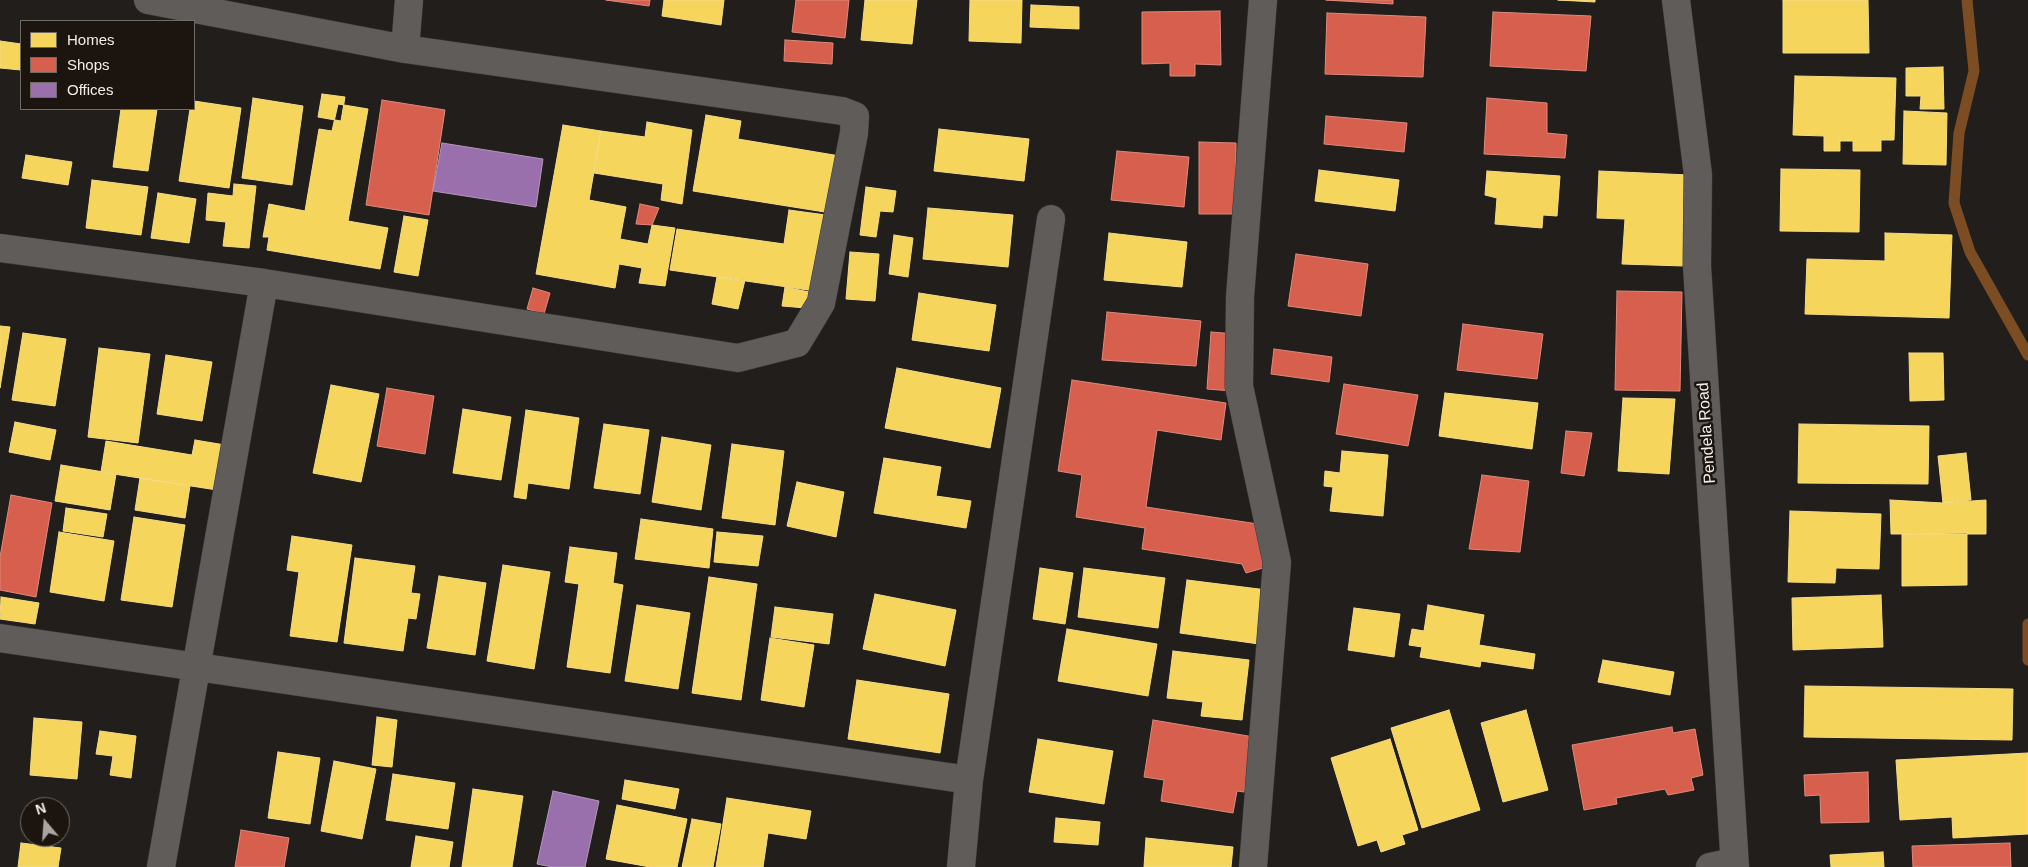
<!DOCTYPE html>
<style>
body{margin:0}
#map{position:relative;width:2028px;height:867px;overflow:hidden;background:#221e1b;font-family:Helvetica,sans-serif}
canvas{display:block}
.legend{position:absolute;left:20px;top:20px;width:175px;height:90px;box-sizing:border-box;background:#1b140f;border:1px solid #716b66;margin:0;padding:6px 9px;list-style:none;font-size:15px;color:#f2ede9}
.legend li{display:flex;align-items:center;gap:10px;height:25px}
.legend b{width:25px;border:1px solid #716b66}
.north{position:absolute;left:20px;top:797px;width:50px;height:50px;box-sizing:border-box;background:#1b140f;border:1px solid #716b66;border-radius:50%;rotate:342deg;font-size:14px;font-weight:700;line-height:20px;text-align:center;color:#f2ede9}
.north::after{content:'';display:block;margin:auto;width:18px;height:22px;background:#a9a5a1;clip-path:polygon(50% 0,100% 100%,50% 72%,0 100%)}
</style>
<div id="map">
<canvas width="2028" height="867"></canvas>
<ul class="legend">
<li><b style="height:14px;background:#f6d55c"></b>Homes</li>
<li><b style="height:14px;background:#d6604d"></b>Shops</li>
<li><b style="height:14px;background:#9970ab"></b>Offices</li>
</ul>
<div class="north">N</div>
</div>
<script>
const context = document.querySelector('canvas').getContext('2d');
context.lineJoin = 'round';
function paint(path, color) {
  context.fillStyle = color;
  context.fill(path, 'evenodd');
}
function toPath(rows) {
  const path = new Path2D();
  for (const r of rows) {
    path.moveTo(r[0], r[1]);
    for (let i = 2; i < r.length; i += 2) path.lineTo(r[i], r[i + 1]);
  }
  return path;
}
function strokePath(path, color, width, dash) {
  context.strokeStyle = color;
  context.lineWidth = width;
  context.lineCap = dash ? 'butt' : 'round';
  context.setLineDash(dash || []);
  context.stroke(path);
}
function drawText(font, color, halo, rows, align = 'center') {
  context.font = font + ' Helvetica,sans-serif';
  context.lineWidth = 5;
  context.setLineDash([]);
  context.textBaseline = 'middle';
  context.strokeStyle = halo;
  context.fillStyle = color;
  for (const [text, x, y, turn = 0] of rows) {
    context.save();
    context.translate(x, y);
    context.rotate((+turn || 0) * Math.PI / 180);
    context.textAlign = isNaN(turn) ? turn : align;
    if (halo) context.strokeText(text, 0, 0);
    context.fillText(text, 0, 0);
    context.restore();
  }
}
const homes = toPath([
 [664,0,724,0,721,25,662,16,664,0],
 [865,0,917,0,912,44,861,40,865,0],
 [970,0,1022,0,1021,43,969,41,970,0],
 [1558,0,1595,0,1595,2,1558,0],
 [1783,0,1868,0,1869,53,1783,53,1783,0],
 [1031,5,1079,7,1079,29,1030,27,1031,5],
 [0,41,21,44,21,70,0,68,0,41],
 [1943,67,1944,109,1920,109,1921,96,1906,96,1906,68,1943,67],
 [1795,76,1896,78,1894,140,1881,140,1881,151,1853,151,1853,141,1840,141,1840,151,1824,151,1824,136,1793,135,1795,76],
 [322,94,345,97,341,121,318,117,322,94],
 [253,98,303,106,292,185,242,178,253,98],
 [194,101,241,108,229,188,179,181,190,109,194,109,194,101],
 [338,104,368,109,348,221,388,228,380,269,267,250,269,237,263,237,269,204,305,211,319,129,332,131,338,104],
 [121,109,157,109,148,171,113,167,121,109],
 [1904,111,1947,113,1946,165,1903,164,1904,111],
 [706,115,741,121,738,139,840,156,831,213,693,191,706,115],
 [647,122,692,130,682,204,661,200,663,184,594,173,601,131,645,137,647,122],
 [563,125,601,131,589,200,626,207,620,239,648,244,652,225,675,228,665,286,639,283,642,268,619,264,615,288,536,274,563,125],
 [939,129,1029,139,1024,181,934,171,939,129],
 [26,155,72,162,68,185,22,178,26,155],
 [1781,169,1860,170,1859,232,1780,231,1781,169],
 [1319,170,1399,180,1395,211,1315,201,1319,170],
 [1487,171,1560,176,1557,216,1543,215,1542,228,1495,224,1497,198,1485,195,1487,171],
 [1599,171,1689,175,1684,266,1622,264,1625,219,1597,218,1599,171],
 [92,180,148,187,141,235,86,228,92,180],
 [234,184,256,186,249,248,223,246,226,222,206,220,208,193,233,196,234,184],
 [866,187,896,191,893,212,880,211,876,237,860,235,866,187],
 [158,193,196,199,189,243,151,238,158,193],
 [928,208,1013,215,1008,267,923,259,928,208],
 [789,210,826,215,815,291,670,270,677,229,784,244,789,210],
 [404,216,428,220,418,276,394,272,404,216],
 [1109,233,1187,242,1182,287,1104,280,1109,233],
 [1885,233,1952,235,1949,318,1805,314,1807,259,1885,261,1885,233],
 [894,235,913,238,908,277,889,274,894,235],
 [850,252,879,254,875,301,846,299,850,252],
 [717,277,745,280,738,309,712,304,717,277],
 [785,287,809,292,806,308,782,306,785,287],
 [919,293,996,305,989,351,912,340,919,293],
 [0,326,10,327,0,388,0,326],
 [23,333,66,339,55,406,12,400,23,333],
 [99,348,150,354,138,443,88,437,99,348],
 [1909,353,1943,353,1944,400,1910,401,1909,353],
 [166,355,212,362,202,421,157,414,166,355],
 [897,368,1001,388,990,448,885,428,897,368],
 [331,385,379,394,361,482,313,473,331,385],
 [1445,393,1538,403,1532,449,1439,436,1445,393],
 [1623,398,1675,399,1669,474,1618,471,1623,398],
 [463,409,511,417,501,480,453,473,463,409],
 [526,410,579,418,569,489,528,483,526,499,514,497,526,410],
 [15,422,56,430,50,460,9,452,15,422],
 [604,424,649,430,640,494,594,488,604,424],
 [1799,424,1929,426,1928,484,1798,483,1799,424],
 [662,437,711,445,701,510,652,502,662,437],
 [195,440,225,445,217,490,101,472,106,441,192,455,195,440],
 [732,444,784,451,775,525,722,518,732,444],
 [1342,451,1388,455,1383,516,1330,511,1333,487,1324,486,1325,471,1340,473,1342,451],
 [1966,453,1971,500,1943,503,1938,456,1966,453],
 [884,458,941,467,936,496,971,501,966,528,874,513,884,458],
 [61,465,116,474,110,510,55,501,61,465],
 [140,478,190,486,185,518,135,510,140,478],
 [797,482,844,492,836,537,787,526,797,482],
 [1890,500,1943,503,1986,500,1986,534,1891,534,1890,500],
 [66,508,107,514,103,537,63,531,66,508],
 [1790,511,1881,514,1879,569,1836,568,1835,583,1788,582,1790,511],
 [134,517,185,525,172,607,121,600,134,517],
 [641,519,713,529,709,568,635,559,641,519],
 [59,532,114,541,104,601,50,592,59,532],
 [717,532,763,536,758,566,714,562,717,532],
 [1967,533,1967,585,1902,586,1902,534,1967,533],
 [292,536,352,545,337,642,290,636,299,572,287,570,292,536],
 [570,547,617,553,613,583,623,585,610,673,567,667,579,584,565,582,570,547],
 [355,558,415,566,411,593,420,594,416,619,408,618,403,651,344,643,355,558],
 [503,565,550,572,534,669,487,661,503,565],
 [1040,568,1073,573,1065,624,1033,619,1040,568],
 [1084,568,1165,578,1158,628,1078,617,1084,568],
 [439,576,486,583,475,655,427,648,439,576],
 [709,577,757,584,741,700,692,693,709,577],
 [1187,580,1267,590,1259,644,1180,633,1187,580],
 [875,594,956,610,945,666,863,649,875,594],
 [1881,595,1883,647,1793,650,1792,598,1881,595],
 [1,597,39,603,35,624,0,619,1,597],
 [637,605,690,613,678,689,625,681,637,605],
 [1428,605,1484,615,1479,645,1535,654,1533,669,1481,661,1480,667,1420,657,1422,647,1409,645,1412,629,1424,631,1428,605],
 [775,607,833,614,829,644,771,637,775,607],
 [1354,608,1400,614,1394,657,1348,650,1354,608],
 [1067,629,1157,644,1148,696,1058,681,1067,629],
 [770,638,814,645,804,707,761,700,770,638],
 [1173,651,1249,660,1242,720,1201,716,1203,702,1167,698,1173,651],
 [1603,660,1674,672,1670,695,1598,682,1603,660],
 [857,680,949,694,940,753,848,739,857,680],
 [1805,686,2013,689,2012,740,1804,737,1805,686],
 [1449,710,1480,810,1422,828,1391,728,1449,710],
 [1526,710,1548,790,1503,802,1481,723,1526,710],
 [377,717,397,720,392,767,372,765,377,717],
 [34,718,82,722,77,779,30,775,34,718],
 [100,731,136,736,131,778,110,775,113,756,96,754,100,731],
 [1038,739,1113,751,1104,804,1029,792,1038,739],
 [1390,739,1418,830,1402,835,1405,844,1381,852,1377,840,1358,846,1331,758,1390,739],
 [278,752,320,758,310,824,268,818,278,752],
 [2028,753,2028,834,1953,838,1952,817,1900,820,1896,760,2028,753],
 [334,761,376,769,362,839,321,831,334,761],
 [393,774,455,783,448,829,386,820,393,774],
 [625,780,679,789,675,809,622,799,625,780],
 [473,789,523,796,512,867,462,867,473,789],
 [727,798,811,811,806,839,768,833,763,867,716,867,727,798],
 [617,805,687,819,677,867,650,867,606,859,617,805],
 [1056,818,1100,822,1098,845,1054,842,1056,818],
 [692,819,721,824,713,867,682,867,692,819],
 [416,836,453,842,449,867,411,867,416,836],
 [1146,838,1233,847,1231,867,1144,867,1146,838],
 [21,843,61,848,58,867,18,867,21,843],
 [1883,852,1884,867,1831,867,1830,855,1883,852]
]);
const shops = toPath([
 [606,0,650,0,649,6,606,0],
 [796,0,849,0,845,38,792,32,796,0],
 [1326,0,1393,0,1393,4,1326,0],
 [1220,11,1221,65,1195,64,1195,76,1170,76,1170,63,1142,64,1142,12,1220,11],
 [1493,12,1591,16,1586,71,1490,66,1493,12],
 [1327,13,1426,17,1423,77,1325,74,1327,13],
 [785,40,833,43,832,64,784,61,785,40],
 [1487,98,1547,103,1547,133,1567,135,1565,158,1484,154,1487,98],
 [382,100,445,110,429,215,366,205,382,100],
 [1326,116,1407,123,1404,152,1324,144,1326,116],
 [1199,142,1236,143,1236,214,1199,214,1199,142],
 [1117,151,1189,157,1184,207,1111,200,1117,151],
 [640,204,659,208,652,225,636,224,640,204],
 [1296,254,1368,264,1361,316,1288,306,1296,254],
 [533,288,550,293,544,314,527,309,533,288],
 [1617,291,1682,292,1680,391,1615,390,1617,291],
 [1107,312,1201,321,1196,366,1102,360,1107,312],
 [1463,324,1543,334,1537,379,1457,370,1463,324],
 [1211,332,1236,334,1232,391,1207,389,1211,332],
 [1274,349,1332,357,1329,382,1271,374,1274,349],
 [1072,380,1226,403,1221,440,1157,430,1146,507,1258,524,1270,566,1246,573,1242,564,1142,549,1145,528,1076,517,1082,475,1058,471,1072,380],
 [1344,384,1418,395,1408,446,1336,434,1344,384],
 [387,388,434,396,425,454,377,446,387,388],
 [1566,431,1592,433,1584,476,1561,473,1566,431],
 [1482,475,1529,481,1520,552,1469,549,1482,475],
 [11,495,52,503,36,597,0,590,0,557,11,495],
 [1153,720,1254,737,1244,792,1237,791,1233,813,1161,801,1164,780,1144,777,1153,720],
 [1672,727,1673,733,1695,729,1703,775,1691,778,1694,790,1668,795,1665,789,1616,798,1617,804,1584,810,1572,745,1672,727],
 [1868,772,1869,822,1821,823,1820,795,1805,796,1804,775,1868,772],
 [241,830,289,838,284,867,235,867,241,830],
 [2010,843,2011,867,1913,867,1912,846,2010,843]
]);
const offices = toPath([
 [442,143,543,159,536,207,433,191,442,143],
 [553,791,599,801,585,867,552,867,537,864,553,791]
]);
const stream = toPath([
 [1967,0,1974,71,1959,133,1954,203,1970,252,2028,355],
 [2028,624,2028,660]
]);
const minor = toPath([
 [1676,0,1698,175,1697,266,1735,867],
 [405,49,409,0],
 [0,248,264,283,738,358,797,343,821,303,854,133,855,116,842,111,405,49,148,0],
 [0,638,969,780],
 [161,867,264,283],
 [961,867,969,780,1051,219],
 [1253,867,1277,562,1239,386,1240,297,1263,0],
 [1710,867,1734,862]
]);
const streetNames = [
 ["Pendela Road",1707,433,-94]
];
paint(homes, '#f6d55c');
strokePath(homes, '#f5dc86', 1);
paint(shops, '#d6604d');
strokePath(shops, '#de8a7c', 1);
paint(offices, '#9970ab');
strokePath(offices, '#b496be', 1);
strokePath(stream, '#7c4d22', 11);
strokePath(minor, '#3d3937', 29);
strokePath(minor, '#5f5c59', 28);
drawText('16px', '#f2ede9', '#1b140f', streetNames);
</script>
